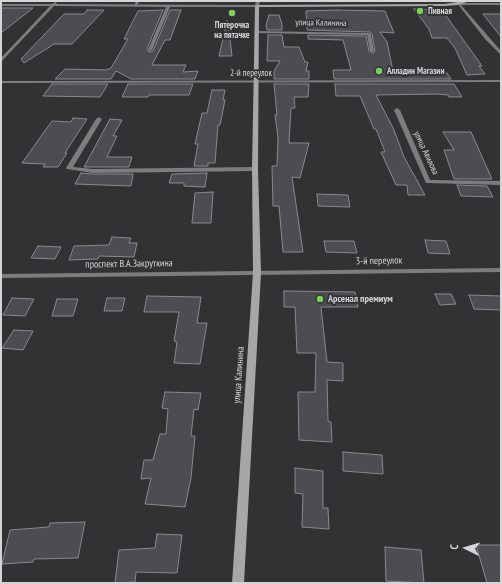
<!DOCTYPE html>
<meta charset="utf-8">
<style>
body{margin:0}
#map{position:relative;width:502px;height:584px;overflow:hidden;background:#323235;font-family:"PT Sans Narrow",sans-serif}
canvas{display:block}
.frame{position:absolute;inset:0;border:2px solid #d5d5d7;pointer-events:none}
.north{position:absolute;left:446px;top:528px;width:40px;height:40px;-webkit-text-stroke:3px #323235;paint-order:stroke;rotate:275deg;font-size:11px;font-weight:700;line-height:16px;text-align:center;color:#d5d5d7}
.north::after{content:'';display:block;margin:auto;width:14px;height:18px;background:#d5d5d7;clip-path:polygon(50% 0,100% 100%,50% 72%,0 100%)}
</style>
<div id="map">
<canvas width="502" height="584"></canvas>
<div class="frame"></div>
<div class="north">С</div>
</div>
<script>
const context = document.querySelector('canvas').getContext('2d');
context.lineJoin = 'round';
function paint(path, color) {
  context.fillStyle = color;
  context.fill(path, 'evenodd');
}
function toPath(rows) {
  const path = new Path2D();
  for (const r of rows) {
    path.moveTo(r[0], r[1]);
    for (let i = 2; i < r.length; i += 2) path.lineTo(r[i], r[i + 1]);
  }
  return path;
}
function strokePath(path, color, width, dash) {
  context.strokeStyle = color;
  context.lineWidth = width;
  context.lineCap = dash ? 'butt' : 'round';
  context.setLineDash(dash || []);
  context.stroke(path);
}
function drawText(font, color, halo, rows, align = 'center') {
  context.font = font + ' "PT Sans Narrow",sans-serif';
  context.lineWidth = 3.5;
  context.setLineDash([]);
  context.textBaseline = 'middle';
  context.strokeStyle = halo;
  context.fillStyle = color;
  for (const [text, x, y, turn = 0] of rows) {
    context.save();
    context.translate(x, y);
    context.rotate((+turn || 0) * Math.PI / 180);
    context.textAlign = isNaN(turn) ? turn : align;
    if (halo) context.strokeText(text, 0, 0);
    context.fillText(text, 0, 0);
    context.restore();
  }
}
const building = toPath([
 [1,8,33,8,1,33,1,8],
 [414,9,442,10,482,66,479,66,485,74,467,75,455,48,447,38,432,38,429,29,414,9],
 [87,10,104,10,72,44,54,44,24,63,21,59,64,14,84,14,87,10],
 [163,10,147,49,149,52,153,51,170,10,181,10,170,40,165,40,152,65,186,65,183,72,198,71,195,79,131,79,116,71,111,79,55,79,65,69,106,70,111,68,128,39,124,39,138,11,163,10],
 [337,10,385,11,394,33,380,32,387,42,393,71,446,72,451,79,334,79,333,70,351,70,343,40,308,39,308,35,366,36,369,51,373,53,375,51,372,34,370,32,307,30,306,11,337,10],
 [483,14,501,14,501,37,483,14],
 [269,15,279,15,282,24,282,30,267,30,266,25,269,15],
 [227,21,228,21,232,56,219,56,227,21],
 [268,35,282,35,284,47,299,47,305,62,308,62,306,71,309,71,309,79,274,79,274,71,280,61,267,61,268,35],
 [52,84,108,84,100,97,43,96,52,84],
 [128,84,193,84,189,95,149,95,148,97,122,97,128,84],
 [274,84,309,84,308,97,294,97,295,108,291,108,289,143,309,143,300,178,292,177,303,252,283,252,279,206,273,206,272,166,277,166,278,137,275,115,277,115,274,84],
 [335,84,454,84,462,97,449,97,448,95,437,94,376,95,394,130,404,157,425,195,408,195,407,185,396,185,381,152,385,152,376,129,374,129,360,96,336,96,335,84],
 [212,90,225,90,223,100,225,100,220,125,218,125,215,163,208,163,208,166,194,166,198,144,195,144,202,113,207,113,212,90],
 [73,118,87,119,65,153,67,153,58,167,43,167,45,164,22,163,52,121,71,122,73,118],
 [110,119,122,120,113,136,117,136,107,157,132,157,129,167,84,167,110,119],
 [443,132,471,132,492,179,454,179,444,150,454,150,443,132],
 [81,173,93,174,133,174,131,186,75,184,81,173],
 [207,173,205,187,184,186,184,183,169,183,172,174,207,173],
 [457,185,487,186,493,197,461,196,457,185],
 [213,192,211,223,192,223,195,193,213,192],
 [317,194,348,195,350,207,318,206,317,194],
 [112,237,131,238,129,243,137,243,134,257,99,256,98,259,69,260,74,246,109,245,112,237],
 [425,240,446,241,450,254,428,253,425,240],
 [324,241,354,241,357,253,326,252,324,241],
 [38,246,61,247,55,259,31,258,38,246],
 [284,291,355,292,358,307,321,307,327,362,343,363,343,381,327,380,328,421,331,422,332,442,299,440,298,392,315,392,316,353,297,353,295,307,284,307,284,291],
 [435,294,451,294,456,304,440,305,435,294],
 [469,295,501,296,501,310,474,309,469,295],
 [147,296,201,297,197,323,207,323,200,364,174,363,177,342,174,341,179,312,144,312,147,296],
 [12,298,34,299,25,316,3,315,12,298],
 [107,298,125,298,122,311,104,311,107,298],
 [57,299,78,299,73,316,52,316,57,299],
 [14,330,33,331,23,350,2,348,14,330],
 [165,392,201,393,198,410,194,409,191,436,195,436,191,478,185,507,145,504,151,478,141,479,144,460,153,460,160,434,166,434,168,409,162,408,165,392],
 [343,452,382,455,383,474,343,471,343,452],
 [295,468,323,471,323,508,328,508,329,529,302,527,303,494,295,493,295,468],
 [85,522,78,558,34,559,33,562,2,564,10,530,49,527,50,523,85,522],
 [157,534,182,535,177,573,136,572,135,582,115,583,119,550,155,548,157,534],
 [476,545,501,545,501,583,487,583,476,545],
 [385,547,421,550,424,583,386,581,385,547]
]);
const lane = toPath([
 [136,1,140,1,136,6,134,6,136,1]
]);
const street = toPath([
 [256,1,260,1,259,6,257,7,170,7,152,50,150,51,148,50,166,7,54,6,1,62,1,58,50,6,1,6,1,4,52,4,55,2,57,3,56,4,255,5,256,1],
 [457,3,501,3,501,5,461,5,501,51,501,55,485,39,457,3],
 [256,31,369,33,371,34,374,51,372,52,370,51,367,35,255,33,256,31],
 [501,80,501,82,1,83,1,81,501,80],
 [397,108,400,110,430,180,501,181,501,185,426,183,394,110,397,108],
 [99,117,102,119,73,167,93,169,255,167,258,169,255,171,93,173,67,169,66,168,96,119,99,117],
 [501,268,501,272,1,278,1,274,501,268]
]);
const secondary = toPath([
 [464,1,470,1,458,5,444,6,259,7,258,169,261,273,244,583,232,583,253,273,252,169,255,6,257,5,444,4,464,1]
]);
const markers = [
 [420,11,4,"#78d158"],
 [232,13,4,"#78d158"],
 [379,71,4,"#78d158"],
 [320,299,4,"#78d158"]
];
const farPoinames = [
 ["Пивная",428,11],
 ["Пятерочка",232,25,"center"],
 ["на пятачке",232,35,"center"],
 ["Алладин Магазин",387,71]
];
const farStreetnames = [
 ["улица Калинина",321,23,1],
 ["2-й переулок",251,73],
 ["улица Авилова",426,153,65]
];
const streetNames = [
 ["3-й переулок",379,261,-1],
 ["проспект В.А.Закруткина",129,264,-1],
 ["улица Калинина",239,375,-86]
];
const poiNames = [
 ["Арсенал премиум",328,299]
];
paint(building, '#4d4c50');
strokePath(building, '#8a8a8e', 1);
paint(lane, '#7d7d7f');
paint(street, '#7d7d7f');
paint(secondary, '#a7a7aa');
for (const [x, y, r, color] of markers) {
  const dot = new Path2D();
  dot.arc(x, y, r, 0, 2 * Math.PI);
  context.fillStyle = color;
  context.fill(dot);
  strokePath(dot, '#323235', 1.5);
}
drawText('bold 9px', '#d5d5d7', '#323235', farPoinames, 'left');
drawText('9px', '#d5d5d7', '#323235', farStreetnames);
drawText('10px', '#d5d5d7', '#323235', streetNames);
drawText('bold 10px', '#d5d5d7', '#323235', poiNames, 'left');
</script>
